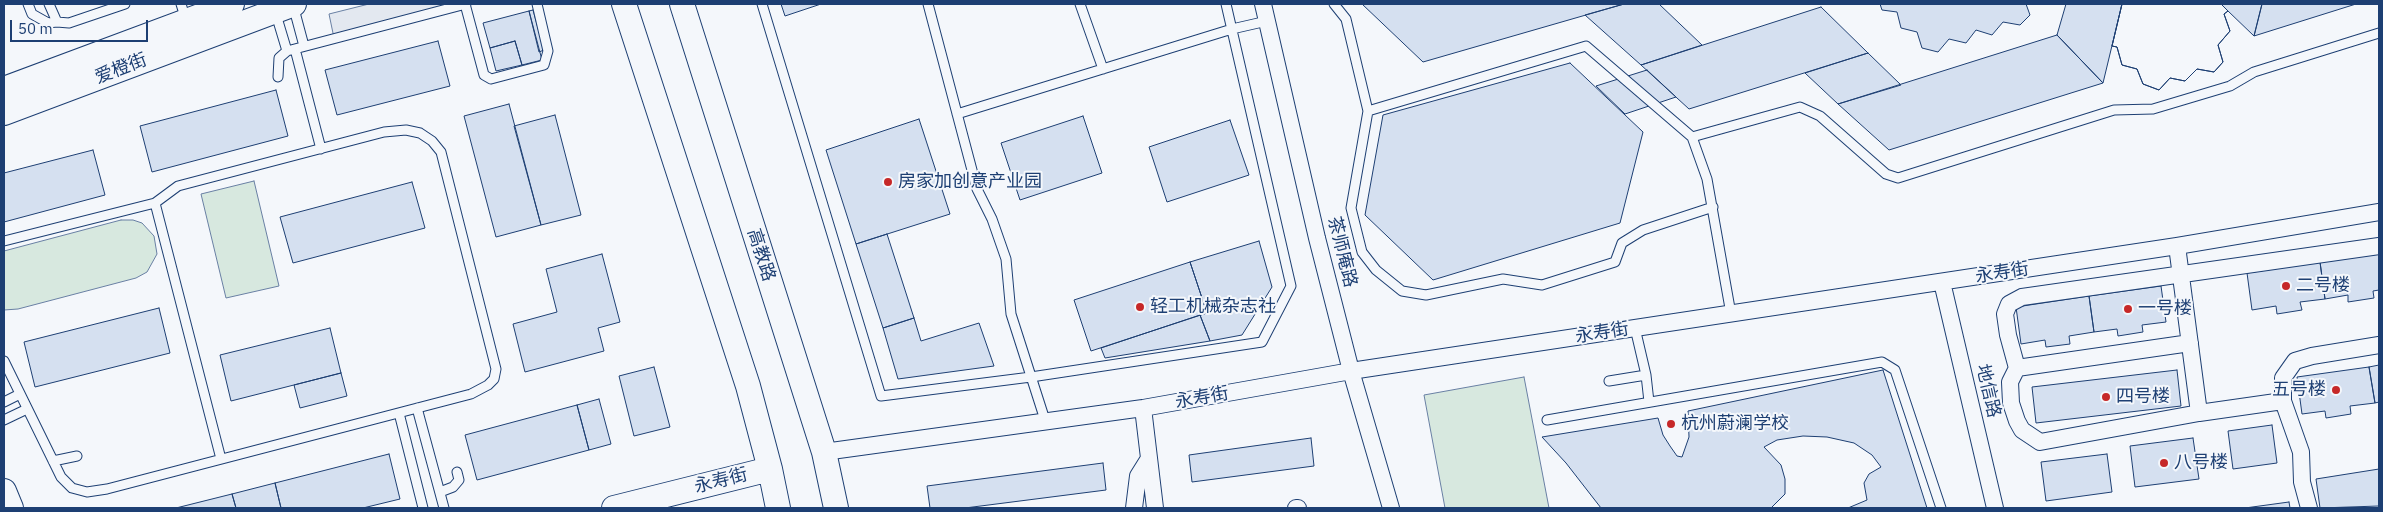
<!DOCTYPE html>
<meta charset="utf-8">
<style>
body{margin:0}
#map{position:relative;width:2383px;height:512px;overflow:hidden;background:#f4f7fb;font-family:"IBM Plex Sans",sans-serif}
canvas{display:block}
.frame{position:absolute;inset:0;border:5px solid #1d3f73;pointer-events:none}
.scale{position:absolute;left:10px;top:20px;width:138px;height:22px;box-sizing:border-box;border:2px solid #1d3f73;border-top:0;padding-left:6px;font-size:15px;line-height:18px;white-space:nowrap;color:#1d3f73;-webkit-text-stroke:4px #f4f7fb;paint-order:stroke}
</style>
<div id="map">
<canvas width="2383" height="512"></canvas>
<div class="frame"></div>
<div class="scale">50 m</div>
</div>
<script>
const context = document.querySelector('canvas').getContext('2d');
context.lineJoin = 'round';
function paint(path, color) {
  context.fillStyle = color;
  context.fill(path, 'evenodd');
}
function toPath(rows) {
  const path = new Path2D();
  for (const r of rows) {
    path.moveTo(r[0], r[1]);
    for (let i = 2; i < r.length; i += 2) path.lineTo(r[i], r[i + 1]);
  }
  return path;
}
function strokePath(path, color, width, dash) {
  context.strokeStyle = color;
  context.lineWidth = width;
  context.lineCap = dash ? 'butt' : 'round';
  context.setLineDash(dash || []);
  context.stroke(path);
}
function drawText(font, color, halo, rows, align = 'center') {
  context.font = font + ' "IBM Plex Sans","Noto Sans SC",sans-serif';
  context.lineWidth = 4;
  context.setLineDash([]);
  context.textBaseline = 'middle';
  context.strokeStyle = halo;
  context.fillStyle = color;
  for (const [text, x, y, turn = 0] of rows) {
    context.save();
    context.translate(x, y);
    context.rotate((+turn || 0) * Math.PI / 180);
    context.textAlign = isNaN(turn) ? turn : align;
    if (halo) context.strokeText(text, 0, 0);
    context.fillText(text, 0, 0);
    context.restore();
  }
}
const green = toPath([
 [254,181,279,286,226,298,201,194,254,181],
 [121,220,133,220,142,223,154,236,157,254,147,272,136,278,18,309,4,310,4,251,121,220],
 [1524,377,1549,508,1445,508,1424,395,1524,377]
]);
const parking = toPath([
 [369,4,466,4,334,38,329,14,369,4]
]);
const building = toPath([
 [781,4,821,4,785,16,781,4],
 [1362,4,1624,4,1423,62,1362,4],
 [1624,4,1659,4,1702,45,1641,65,1585,15,1624,4],
 [1880,4,2026,4,2030,15,2020,25,2003,22,1992,35,1976,30,1966,43,1949,39,1938,52,1922,48,1917,32,1901,28,1897,12,1882,10,1880,4],
 [2066,4,2122,4,2103,83,2057,35,2066,4],
 [2122,4,2221,4,2228,11,2224,14,2230,31,2218,45,2223,62,2214,72,2197,69,2185,81,2170,78,2159,90,2143,84,2137,69,2122,65,2117,47,2112,46,2122,4],
 [2122,4,2221,4,2228,11,2224,14,2230,31,2218,45,2223,62,2214,72,2197,69,2185,81,2170,78,2159,90,2143,84,2137,69,2122,65,2117,47,2112,46,2122,4],
 [2221,4,2262,4,2254,36,2228,11,2221,4],
 [2262,4,2356,4,2254,36,2262,4],
 [1821,7,1868,53,1689,109,1641,65,1821,7],
 [533,10,544,50,539,52,529,11,533,10],
 [529,11,542,60,522,65,515,41,490,48,483,23,529,11],
 [2057,35,2103,83,1889,150,1838,104,2057,35],
 [438,41,450,86,337,115,325,70,438,41],
 [515,41,522,65,496,71,490,48,515,41],
 [1868,53,1901,85,1838,104,1805,73,1868,53],
 [1570,63,1643,132,1620,223,1433,280,1365,215,1383,115,1570,63],
 [1647,70,1676,97,1625,114,1596,86,1647,70],
 [276,90,288,136,152,172,140,126,276,90],
 [509,104,541,225,496,237,464,116,509,104],
 [555,115,581,215,541,225,514,126,555,115],
 [1083,116,1102,173,1020,200,1001,143,1083,116],
 [919,119,950,214,856,244,826,150,919,119],
 [1230,120,1249,175,1167,202,1149,147,1230,120],
 [93,150,105,195,4,222,4,173,93,150],
 [412,182,425,228,293,263,280,217,412,182],
 [887,234,914,318,883,328,856,244,887,234],
 [1259,241,1272,287,1242,335,1210,341,1200,315,1207,313,1190,262,1259,241],
 [602,254,620,322,598,328,604,351,525,372,513,324,557,312,546,269,602,254],
 [2379,254,2379,290,2373,291,2374,298,2348,302,2348,295,2325,299,2320,262,2379,254],
 [1190,262,1207,313,1091,351,1074,300,1190,262],
 [2320,262,2325,299,2300,302,2302,310,2277,314,2276,306,2252,310,2247,273,2320,262],
 [2161,286,2166,322,2142,325,2143,332,2118,336,2117,329,2094,332,2089,296,2161,286],
 [2089,296,2094,332,2069,336,2070,344,2046,347,2045,340,2021,344,2016,307,2089,296],
 [159,308,170,353,35,387,24,342,159,308],
 [1200,315,1210,341,1105,358,1101,348,1200,315],
 [914,318,921,341,979,323,994,366,898,379,883,328,914,318],
 [330,328,341,373,231,401,220,355,330,328],
 [2379,365,2379,402,2375,403,2369,367,2379,365],
 [654,367,670,427,634,436,619,376,654,367],
 [2369,367,2375,403,2350,406,2351,414,2326,418,2325,411,2302,414,2297,377,2369,367],
 [1883,370,1927,508,1848,508,1867,500,1864,483,1869,474,1881,467,1872,455,1854,443,1827,437,1803,436,1777,440,1764,447,1781,465,1785,479,1785,494,1771,508,1601,508,1566,463,1542,437,1658,418,1663,435,1670,446,1677,456,1682,457,1689,437,1688,411,1883,370],
 [2177,370,2181,406,2036,423,2032,387,2177,370],
 [341,373,347,396,300,408,294,385,341,373],
 [599,399,611,444,589,450,577,405,599,399],
 [577,405,589,450,477,480,465,435,577,405],
 [2272,425,2277,463,2233,469,2228,431,2272,425],
 [1311,438,1314,466,1192,482,1189,455,1311,438],
 [2193,438,2199,479,2135,487,2130,446,2193,438],
 [389,454,400,499,363,508,281,508,275,483,389,454],
 [2107,454,2112,492,2046,501,2041,462,2107,454],
 [1103,463,1106,490,965,508,930,508,927,486,1103,463],
 [2379,469,2379,506,2320,508,2316,479,2379,469],
 [275,483,281,508,236,508,232,494,275,483],
 [232,494,236,508,176,508,232,494],
 [2289,502,2290,508,2245,508,2289,502]
]);
const lane = toPath([
 [28,4,32,14,48,23,57,22],
 [49,4,57,22,69,23,125,4],
 [181,4,186,20],
 [465,4,484,75,491,79,544,65,548,51,537,4],
 [762,4,881,396,1031,377,1262,342,1291,286,1226,4],
 [928,4,977,189,992,219,1006,259,1011,314,1045,420],
 [1080,4,1103,69],
 [1334,4,1346,19,1368,111,1586,46,1692,137,1707,179,1731,314],
 [293,5,304,46],
 [275,11,287,51],
 [295,49,321,149],
 [278,77,279,58,287,51,466,4],
 [1368,111,1351,208,1362,252,1376,270,1402,291,1426,295,1503,279,1542,285,1615,262,1622,243,1643,230,1713,207],
 [957,114,1232,29,1267,21],
 [1692,137,1800,107,1820,116,1886,174,1898,178,2114,110,2153,109,2230,86,2254,72,2379,33],
 [155,203,221,459],
 [4,241,155,203,178,186,384,132,406,130,420,133,432,141,441,152,496,369,494,379,488,385,471,394,107,489,87,492,72,488,61,477,4,361],
 [1646,375,1649,402],
 [1609,381,1646,375,1635,328],
 [4,402,20,394],
 [417,408,444,508],
 [399,413,423,508],
 [4,420,27,409],
 [1547,420,1882,362,1895,370,1941,508],
 [53,461,77,456],
 [440,492,453,487,459,480,457,472]
]);
const street = toPath([
 [1263,4,1317,238,1351,371,1391,508],
 [2177,246,2199,413,2040,442,2022,430,2017,421,2011,403,2010,382,2017,368,2190,343],
 [1942,282,1995,508],
 [2017,368,2008,335,2005,314,2009,304,2022,297,2379,246],
 [2283,401,2301,452,2302,482,2309,508],
 [1143,408,1155,508],
 [2199,413,2283,401,2283,378,2295,361,2312,356,2379,345],
 [824,452,1143,408,1351,371,2177,246,2379,212],
 [1134,508,1138,476,1148,460],
 [1296,508,1298,508]
]);
const secondary = toPath([
 [624,4,748,386,770,469,778,508],
 [682,4,824,452,836,508],
 [4,89,232,4],
 [4,113,294,4],
 [4,491,11,508],
 [614,508,770,469]
]);
const markers = [
 [888,182,5,"#c62828"],
 [2286,286,5,"#c62828"],
 [1140,307,5,"#c62828"],
 [2128,309,5,"#c62828"],
 [2336,390,5,"#c62828"],
 [2106,397,5,"#c62828"],
 [1671,424,5,"#c62828"],
 [2164,463,5,"#c62828"]
];
const streetNames = [
 ["爱橙街",121,69,-21],
 ["茶师庵路",1342,252,76],
 ["高教路",761,255,72],
 ["永寿街",2002,273,-9],
 ["永寿街",1602,333,-9],
 ["地信路",1988,391,77],
 ["永寿街",1202,398,-10],
 ["永寿街",721,481,-14]
];
const poiNames = [
 ["房家加创意产业园",898,182],
 ["二号楼",2296,286],
 ["轻工机械杂志社",1150,307],
 ["一号楼",2138,309],
 ["五号楼",2326,390,"right"],
 ["四号楼",2116,397],
 ["杭州蔚澜学校",1681,424],
 ["八号楼",2174,463]
];
paint(green, '#d7e8df');
strokePath(green, '#687fa3', 1);
paint(parking, '#e3e8f0');
strokePath(parking, '#687fa3', 1);
paint(building, '#d5e0f0');
strokePath(building, '#1d3f73', 1);
strokePath(lane, '#1d3f73', 11);
strokePath(street, '#1d3f73', 18);
strokePath(secondary, '#1d3f73', 26);
strokePath(lane, '#f4f7fb', 9);
strokePath(street, '#f4f7fb', 16);
strokePath(secondary, '#f4f7fb', 24);
for (const [x, y, r, color] of markers) {
  const dot = new Path2D();
  dot.arc(x, y, r, 0, 2 * Math.PI);
  context.fillStyle = color;
  context.fill(dot);
  strokePath(dot, '#f4f7fb', 2);
}
drawText('18px', '#1d3f73', '#f4f7fb', streetNames);
drawText('18px', '#1d3f73', '#f4f7fb', poiNames, 'left');
</script>
